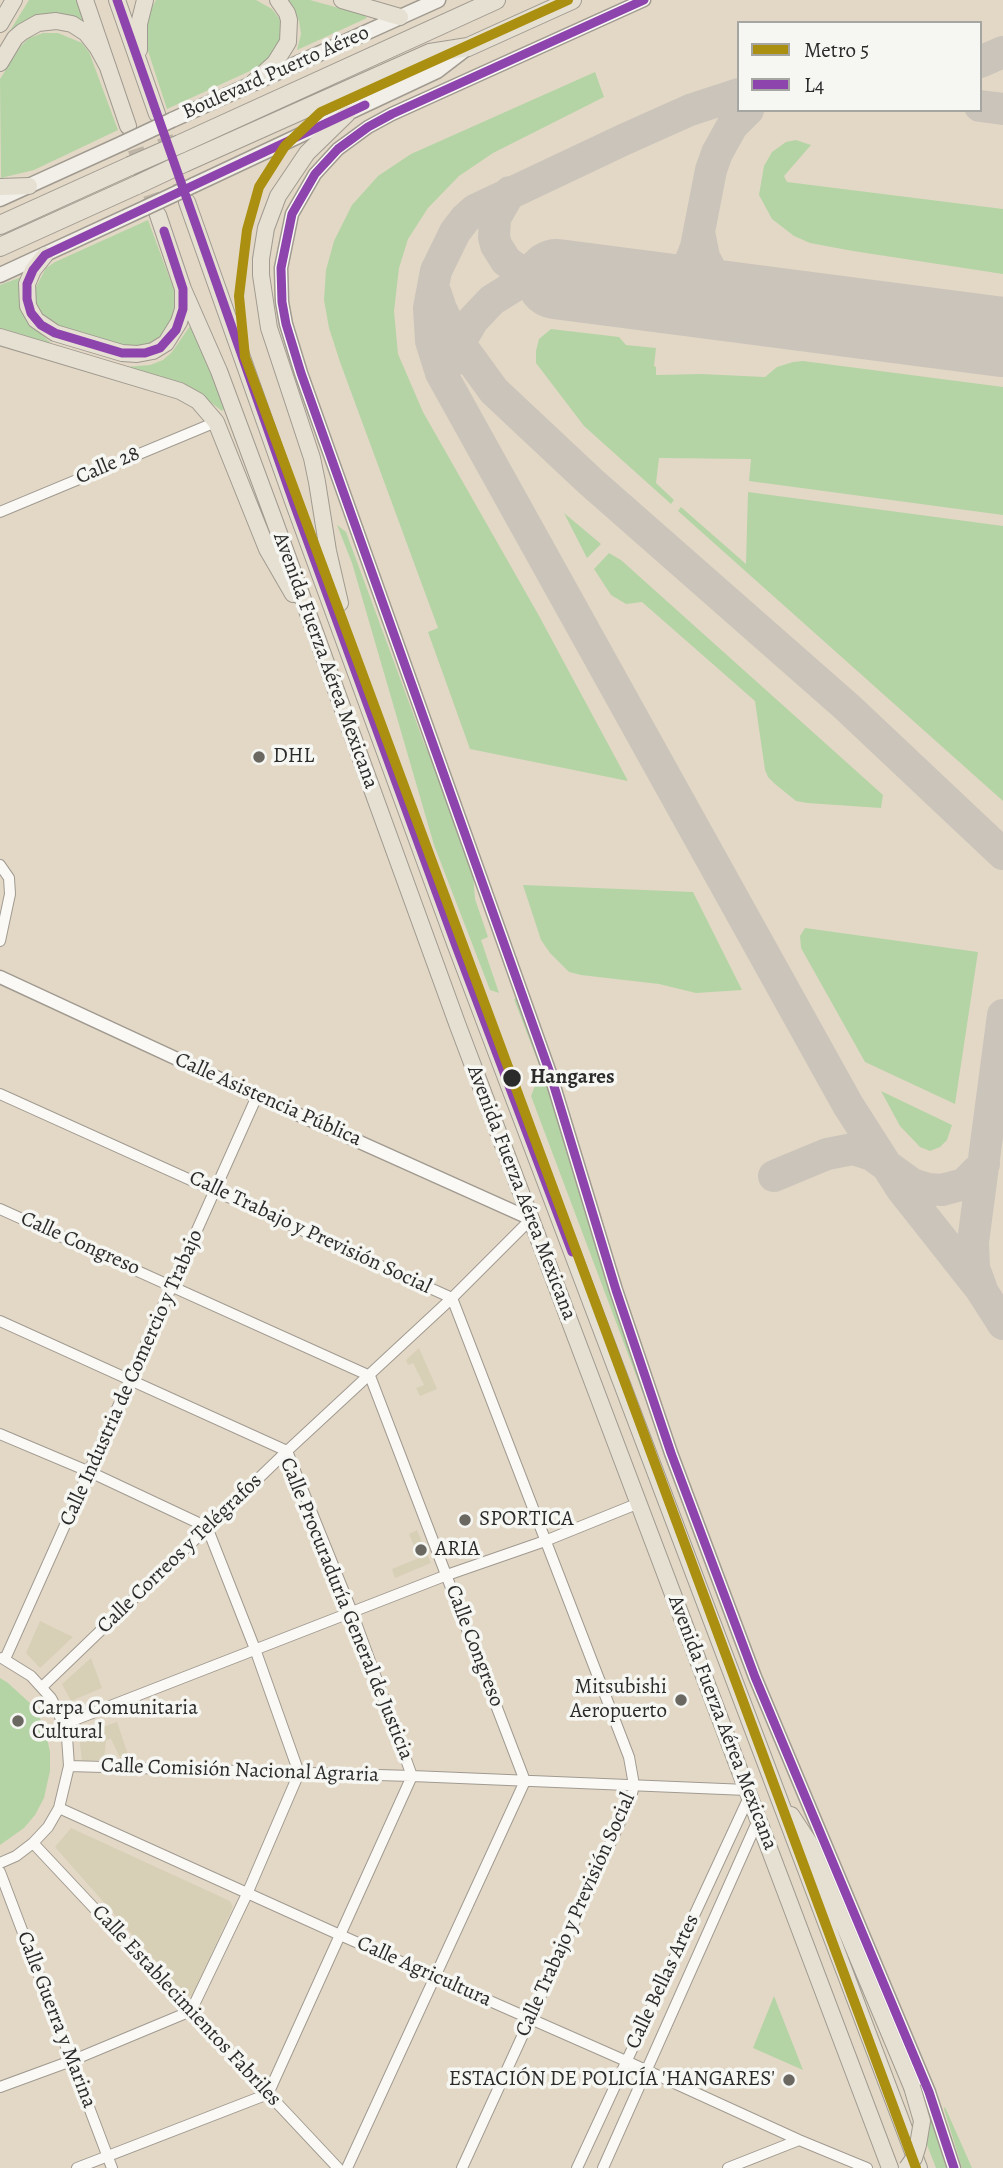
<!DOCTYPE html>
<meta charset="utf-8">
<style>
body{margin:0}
#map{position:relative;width:1003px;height:2168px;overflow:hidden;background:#e3d8c6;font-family:Alegreya,serif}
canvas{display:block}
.legend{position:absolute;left:737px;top:21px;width:245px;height:91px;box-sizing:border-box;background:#f6f6f2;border:2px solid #a5a5a2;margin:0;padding:9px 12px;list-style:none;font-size:21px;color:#2b2b2b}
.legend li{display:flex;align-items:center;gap:14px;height:35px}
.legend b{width:35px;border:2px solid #a5a5a2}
</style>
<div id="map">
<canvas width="1003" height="2168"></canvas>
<ul class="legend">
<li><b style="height:9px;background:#aa8f11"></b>Metro 5</li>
<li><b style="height:9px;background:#8e44ad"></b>L4</li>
</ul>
</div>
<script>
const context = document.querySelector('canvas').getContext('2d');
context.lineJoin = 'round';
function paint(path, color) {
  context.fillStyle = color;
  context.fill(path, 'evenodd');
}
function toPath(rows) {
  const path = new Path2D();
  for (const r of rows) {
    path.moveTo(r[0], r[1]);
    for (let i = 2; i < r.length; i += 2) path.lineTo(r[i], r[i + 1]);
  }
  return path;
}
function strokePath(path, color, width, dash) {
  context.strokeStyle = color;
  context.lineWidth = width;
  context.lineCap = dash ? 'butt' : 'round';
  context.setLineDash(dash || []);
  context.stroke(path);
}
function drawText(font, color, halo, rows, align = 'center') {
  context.font = font + ' Alegreya,serif';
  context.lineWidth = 7;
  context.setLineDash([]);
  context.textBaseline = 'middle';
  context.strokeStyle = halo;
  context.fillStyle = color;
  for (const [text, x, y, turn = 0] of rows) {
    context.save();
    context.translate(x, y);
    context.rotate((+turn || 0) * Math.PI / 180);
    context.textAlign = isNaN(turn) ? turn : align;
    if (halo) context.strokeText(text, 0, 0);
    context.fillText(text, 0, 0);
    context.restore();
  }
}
const built = toPath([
 [419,1348,437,1389,420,1396,416,1388,424,1385,413,1363,408,1365,406,1360],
 [417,1530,431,1563,395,1578,392,1569,419,1558,409,1534],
 [40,1621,73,1637,40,1668,26,1653],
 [91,1658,102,1688,71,1701,62,1684],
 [117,1722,130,1760,121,1760,111,1739,106,1740,104,1760,82,1761,79,1735],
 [71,1828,230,1901,233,1907,192,1997,183,1992,55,1847]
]);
const green = toPath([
 [29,0,79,0,90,25,74,19,8,34],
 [156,0,256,0,272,9,279,18,283,29,282,45,263,65,167,109,148,51,145,33,147,16],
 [286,0,310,0,364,15,367,18,297,50,301,34,299,21,294,10],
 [43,33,58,33,82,43,89,52,118,130,34,170,1,178,0,79,21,46,29,38],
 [595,72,604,97,493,153,459,176,428,208,408,239,399,268,394,311,398,354,423,412,538,614,628,781,470,749,428,632,438,628,340,362,329,328,324,300,326,270,334,241,352,205,378,176,411,154],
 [796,140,811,145,784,176,787,182,1003,209,1003,274,853,251,810,243,794,236,772,219,759,195,764,166,772,152,786,142],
 [148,220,174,290,175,302,171,324,161,336,151,343,122,349,51,326,36,309,35,298,36,287,46,268,55,262],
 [24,276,29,323,52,344,0,328,0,285],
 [190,326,196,330,225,408,222,411,200,394,124,367,150,365,163,360,172,352],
 [551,329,619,337,626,345,656,348,654,366,656,367,656,375,701,374,765,377,777,367,793,362,803,361,1003,387,1003,515,749,481,751,459,659,458,656,483,674,500,671,504,584,426,536,363,536,351,539,339],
 [748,492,1003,526,1003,801,678,511,681,507,746,564],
 [564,513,601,544,587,558],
 [337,525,346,532,424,743,457,818,472,860,475,899,488,937,481,940,499,993,490,990,434,845,352,563],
 [609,553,621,560,883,795,881,808,807,803,796,801,775,784,768,777,765,770,755,701,642,602,626,604,611,595,594,569],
 [523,885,693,892,742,990,696,993,659,984,581,975,569,972,550,953,541,940],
 [805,928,978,952,955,1104,865,1062,801,948,800,936],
 [514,999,522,999,644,1382,643,1394,531,1096,541,1070],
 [881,1091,952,1125,947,1140,940,1147,930,1151,920,1147,900,1126],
 [0,1678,8,1683,31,1704,40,1718,46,1733,50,1752,50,1771,44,1798,35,1815,24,1828,0,1845],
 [774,1996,803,2070,753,2048],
 [882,1997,927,2108,946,2168,936,2168,880,2024],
 [945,2107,972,2168,962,2168,944,2109]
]);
const taxiway = toPath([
 [980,62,1003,52],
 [739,94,690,110,623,140,475,210,465,219,455,232,436,271,429,308,431,341,441,373,848,1105,901,1188,980,1288,1003,1324],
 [980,106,1003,109],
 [510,192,495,218,494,237,496,245,506,261,514,267,524,272,548,277],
 [699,232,704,257,719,286,734,298,753,305],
 [625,289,663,286,678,279,689,265,696,247,711,170,717,153,732,126,748,110],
 [436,294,441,309,454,336,494,391,591,482,847,707,1003,854],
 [454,360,459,344,473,320,492,300,521,282,535,278,556,279],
 [774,1176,827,1154,853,1149,872,1155,912,1184,928,1189,942,1190,964,1184,984,1164],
 [981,1287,974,1268,973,1242,1003,1015]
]);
const runway = toPath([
 [556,279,1003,337]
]);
const primaryTunnel = toPath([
 [157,114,187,202],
 [128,126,158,215]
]);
const minor = toPath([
 [0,512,216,422],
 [0,865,9,878,10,894,0,941],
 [0,1094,452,1298,629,1757,634,1785,631,1798,462,2168],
 [0,1209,370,1376,525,1781,347,2168],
 [0,1321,287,1451,352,1612,412,1776,268,2094,77,2168],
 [0,1434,90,1472,207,1527,255,1649,299,1773,247,1894,191,2011,71,2061,0,2087],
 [5,1659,257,1096],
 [42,1687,287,1451,452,1298,531,1219],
 [64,1724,447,1575,545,1541,639,1503],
 [69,1766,412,1776,747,1790],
 [59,1808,340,1935,626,2061,799,2140,867,2168],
 [33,1843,338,2168],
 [0,1863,16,1856,33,1843,48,1827,59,1808,69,1766,67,1737,58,1711,51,1698,31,1676,2,1658],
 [0,1872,112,2168],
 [577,2168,749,1797],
 [603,2168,758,1820],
 [728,2168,799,2140]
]);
const tertiary = toPath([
 [644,0,392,114,368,127,338,149,315,174,292,214,281,268,282,302,286,324,301,373,550,1073,616,1290,671,1453,755,1677,929,2092,954,2168],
 [0,977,257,1096,531,1219]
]);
const secondary = toPath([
 [172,120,438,0],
 [194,185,437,71,467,48],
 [0,199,123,143],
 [0,275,145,208]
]);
const primary = toPath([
 [85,0,128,126],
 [117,0,157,114],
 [342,0,400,17],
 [0,24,14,0],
 [139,50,139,24,145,0],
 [0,63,15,38,22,32,38,23,56,21,72,24,86,33,97,47,108,67],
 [254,82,275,63,288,42,289,20,287,13,278,0],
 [0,187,29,186],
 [187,202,294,504,456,946,919,2168],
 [158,215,183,289,219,371,272,514,458,1026,890,2168],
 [45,255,33,270,27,284,28,306,36,320,55,333,122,353,137,354,153,351,166,343,179,322,183,309,183,291],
 [0,337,180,391,198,401,216,422,267,549,293,594],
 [340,603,328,551,317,482,312,458,269,328,261,275,261,259,266,228,278,196,307,153,347,114],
 [791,1815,810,1844,912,2087]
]);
const motorway = toPath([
 [180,144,496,0],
 [186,162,430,53,468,47,572,0],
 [0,225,130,166],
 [0,247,137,185]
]);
const secondaryBridge = toPath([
 [123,143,172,120],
 [145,208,194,185]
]);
const primaryBridge = toPath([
 [907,2168,914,2158,918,2145,922,2121,912,2087]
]);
const motorwayBridge = toPath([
 [130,166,180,144],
 [137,185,186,162]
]);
const bus1 = toPath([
 [117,0,294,504,456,946,572,1252],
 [644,0,392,114,368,127,338,149,315,174,292,214,281,268,282,302,286,324,301,373,550,1073,616,1290,671,1453,755,1677,929,2092,954,2168],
 [164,231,183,289,183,309,176,330,160,348,145,353,122,353,55,333,41,325,31,313,27,299,27,284,33,270,45,255,365,105]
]);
const metro1 = toPath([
 [568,0,321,112,285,146,259,187,247,230,239,296,245,357,916,2168]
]);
const markers = [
 [259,757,7,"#6b6861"],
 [512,1078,10,"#2b2b2b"],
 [465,1520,7,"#6b6861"],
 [421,1550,7,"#6b6861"],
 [681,1700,7,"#6b6861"],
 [18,1721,7,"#6b6861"],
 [789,2080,7,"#6b6861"]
];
const streetNames = [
 ["Boulevard Puerto Aéreo",276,73,-24],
 ["Calle 28",108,466,-23],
 ["Avenida Fuerza Aérea Mexicana",325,661,70],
 ["Calle Asistencia Pública",268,1100,24],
 ["Avenida Fuerza Aérea Mexicana",521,1193,69],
 ["Calle Trabajo y Previsión Social",310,1233,25],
 ["Calle Congreso",80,1244,24],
 ["Calle Industria de Comercio y Trabajo",132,1378,-66],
 ["Calle Correos y Telégrafos",180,1554,-44],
 ["Calle Procuraduría General de Justicia",346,1609,68],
 ["Calle Congreso",474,1646,69],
 ["Avenida Fuerza Aérea Mexicana",722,1723,69],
 ["Calle Comisión Nacional Agraria",240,1771,2],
 ["Calle Trabajo y Previsión Social",576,1915,-66],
 ["Calle Agricultura",424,1972,24],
 ["Calle Bellas Artes",663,1982,-65],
 ["Calle Establecimientos Fabriles",186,2006,47],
 ["Calle Guerra y Marina",56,2020,69]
];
const poiNames = [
 ["DHL",273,757],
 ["SPORTICA",479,1520],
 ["ARIA",435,1550],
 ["Mitsubishi",667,1688,"right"],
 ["Aeropuerto",667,1712,"right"],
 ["Carpa Comunitaria",32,1709],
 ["Cultural",32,1733],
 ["ESTACIÓN DE POLICÍA 'HANGARES'",775,2080,"right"]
];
const stopNames = [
 ["Hangares",530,1078]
];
paint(built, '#d7d0b6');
paint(green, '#b4d4a5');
strokePath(taxiway, '#cbc4ba', 32);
strokePath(runway, '#cbc4ba', 80);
strokePath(primaryTunnel, '#beb5a7', 16, [16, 8]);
strokePath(minor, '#a09a90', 12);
strokePath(tertiary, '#a09a90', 15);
strokePath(secondary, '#a09a90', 17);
strokePath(primary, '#a09a90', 18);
strokePath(motorway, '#a09a90', 20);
strokePath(minor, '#fbf9f6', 10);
strokePath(tertiary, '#fbf9f6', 12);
strokePath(secondary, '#f2efe8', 14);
strokePath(primary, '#e6e0d2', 16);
strokePath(motorway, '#e6e0d2', 18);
strokePath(secondaryBridge, '#a09a90', 17, []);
strokePath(primaryBridge, '#a09a90', 18, []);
strokePath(motorwayBridge, '#a09a90', 20, []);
strokePath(secondaryBridge, '#f2efe8', 14);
strokePath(primaryBridge, '#e6e0d2', 16);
strokePath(motorwayBridge, '#e6e0d2', 18);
strokePath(bus1, '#8e44ad', 9);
strokePath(metro1, '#aa8f11', 10);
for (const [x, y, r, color] of markers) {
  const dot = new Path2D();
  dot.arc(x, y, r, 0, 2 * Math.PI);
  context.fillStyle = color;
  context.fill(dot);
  strokePath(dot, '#f6f6f2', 2.5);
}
drawText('21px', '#2b2b2b', '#f6f6f2', streetNames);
drawText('21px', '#2b2b2b', '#f6f6f2', poiNames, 'left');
drawText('bold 21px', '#2b2b2b', '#f6f6f2', stopNames, 'left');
</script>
